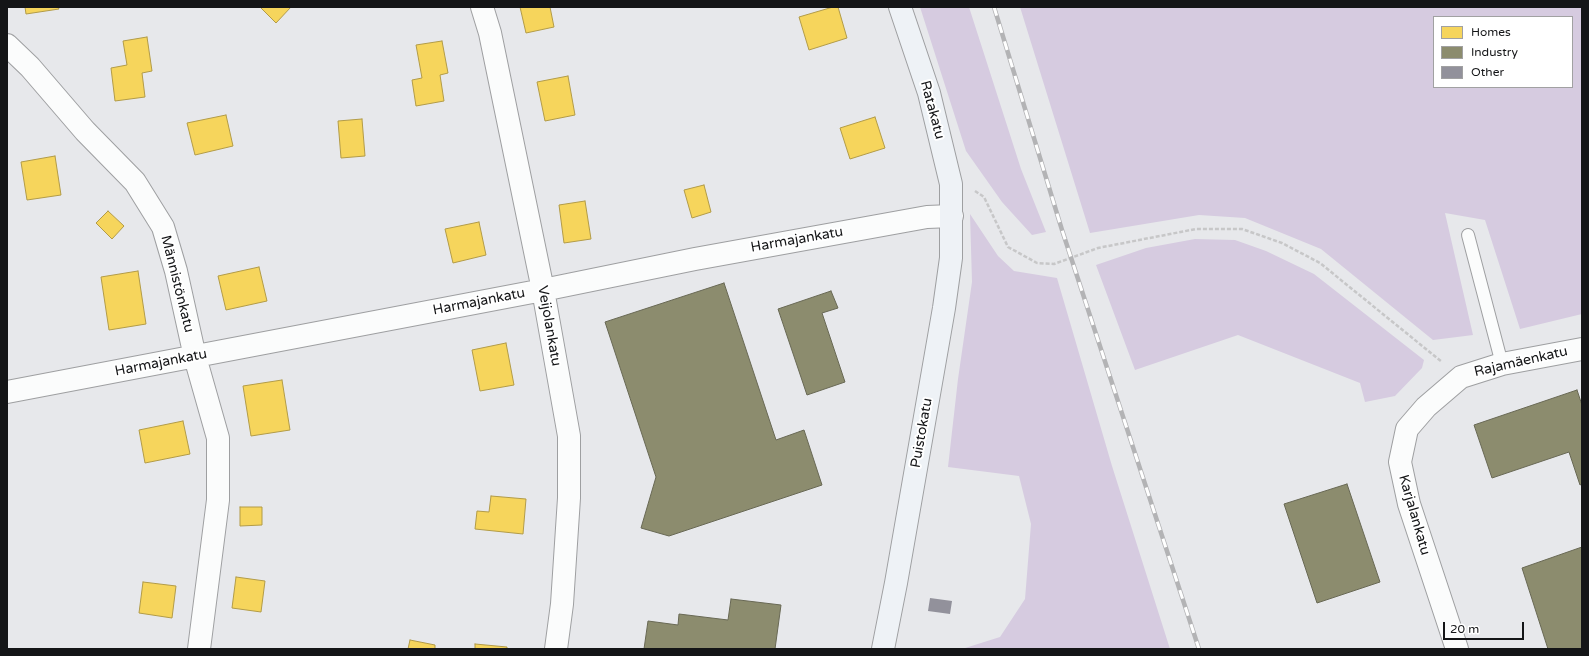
<!DOCTYPE html>
<meta charset="utf-8">
<style>
body{margin:0}
#map{position:relative;width:1589px;height:656px;overflow:hidden;background:#e7e8eb;font-family:"Varela Round",sans-serif}
canvas{display:block}
.frame{position:absolute;inset:0;border:8px solid #141517;pointer-events:none}
.legend{position:absolute;left:1433px;top:16px;width:140px;height:72px;box-sizing:border-box;background:#fff;border:1px solid #a1a1a2;margin:0;padding:5px 7px;list-style:none;font-size:12px;color:#141517}
.legend li{display:flex;align-items:center;gap:8px;height:20px}
.legend b{width:20px;border:1px solid #a1a1a2}
.scale{position:absolute;left:1443px;top:622px;width:81px;height:18px;box-sizing:border-box;border:2px solid #141517;border-top:0;padding-left:5px;font-size:12px;line-height:14px;white-space:nowrap;color:#141517;-webkit-text-stroke:3px #fff;paint-order:stroke}
</style>
<div id="map">
<canvas width="1589" height="656"></canvas>
<div class="frame"></div>
<ul class="legend">
<li><b style="height:11px;background:#f6d55c"></b>Homes</li>
<li><b style="height:11px;background:#8c8c6e"></b>Industry</li>
<li><b style="height:11px;background:#92919b"></b>Other</li>
</ul>
<div class="scale">20 m</div>
</div>
<script>
const context = document.querySelector('canvas').getContext('2d');
context.lineJoin = 'round';
function paint(path, color) {
  context.fillStyle = color;
  context.fill(path, 'evenodd');
}
function toPath(rows) {
  const path = new Path2D();
  for (const r of rows) {
    path.moveTo(r[0], r[1]);
    for (let i = 2; i < r.length; i += 2) path.lineTo(r[i], r[i + 1]);
  }
  return path;
}
function strokePath(path, color, width, dash) {
  context.strokeStyle = color;
  context.lineWidth = width;
  context.lineCap = dash ? 'butt' : 'round';
  context.setLineDash(dash || []);
  context.stroke(path);
}
function drawText(font, color, halo, rows, align = 'center') {
  context.font = font + ' "Varela Round",sans-serif';
  context.lineWidth = 4;
  context.setLineDash([]);
  context.textBaseline = 'middle';
  context.strokeStyle = halo;
  context.fillStyle = color;
  for (const [text, x, y, turn = 0] of rows) {
    context.save();
    context.translate(x, y);
    context.rotate((+turn || 0) * Math.PI / 180);
    context.textAlign = isNaN(turn) ? turn : align;
    if (halo) context.strokeText(text, 0, 0);
    context.fillText(text, 0, 0);
    context.restore();
  }
}
const green = toPath([
 [920,7,969,7,1021,169,1046,232,1032,235,1002,202,966,151],
 [1020,7,1582,7,1582,314,1520,329,1485,220,1445,213,1473,335,1433,340,1321,249,1245,218,1199,215,1090,233],
 [1434,17,1572,17,1572,87,1434,87],
 [970,214,998,256,1014,271,1057,278,1112,466,1170,649,962,649,1000,637,1025,599,1031,524,1019,476,948,467,958,379,972,282],
 [1195,239,1235,240,1266,251,1314,274,1424,360,1422,368,1395,396,1365,402,1360,383,1238,335,1135,370,1096,265,1146,248]
]);
const homes = toPath([
 [25,7,58,7,59,9,26,14,25,7],
 [260,7,291,7,276,23,260,7],
 [520,7,550,7,554,27,526,33,520,7],
 [833,7,838,7,847,38,809,50,799,17,833,7],
 [147,37,152,71,142,73,145,97,115,101,111,68,127,65,123,41,147,37],
 [442,41,448,73,440,75,444,101,416,106,412,80,422,78,416,45,442,41],
 [568,76,575,115,545,121,537,82,568,76],
 [226,115,233,146,195,155,187,123,226,115],
 [875,117,885,148,850,159,840,128,875,117],
 [362,119,365,156,341,158,338,121,362,119],
 [55,156,61,195,27,200,21,162,55,156],
 [704,185,711,212,692,218,684,190,704,185],
 [585,201,591,239,564,243,559,205,585,201],
 [108,211,124,226,112,239,96,223,108,211],
 [479,222,486,255,453,263,445,229,479,222],
 [259,267,267,301,226,310,218,276,259,267],
 [138,271,146,324,109,330,101,277,138,271],
 [506,343,514,385,480,391,472,350,506,343],
 [282,380,290,430,251,436,243,386,282,380],
 [183,421,190,454,145,463,139,430,183,421],
 [491,496,526,499,523,534,475,529,477,511,489,512,491,496],
 [240,507,262,507,262,525,240,526,240,507],
 [236,577,265,581,261,612,232,608,236,577],
 [143,582,176,586,172,618,139,613,143,582],
 [410,640,435,645,435,649,408,649,410,640],
 [475,644,507,647,507,649,475,649,475,644]
]);
const industry = toPath([
 [724,283,776,440,804,430,822,485,669,536,641,528,656,477,605,322,724,283],
 [831,291,838,308,822,313,845,382,807,395,778,309,831,291],
 [1577,390,1582,405,1582,484,1580,485,1569,452,1492,478,1474,425,1577,390],
 [1347,484,1380,582,1317,603,1284,504,1347,484],
 [1582,547,1582,649,1548,649,1522,568,1582,547],
 [731,599,781,605,775,649,644,649,648,621,678,625,679,614,728,620,731,599]
]);
const building = toPath([
 [930,598,952,601,950,614,928,611]
]);
const path = toPath([
 [975,191,984,197,1008,247,1037,263,1054,264,1098,248,1196,229,1242,229,1282,243,1320,263,1442,362]
]);
const lane = toPath([
 [1468,235,1502,364]
]);
const street = toPath([
 [482,7,490,33,543,290,569,436,569,498,562,604,556,649],
 [7,45,30,67,85,131,135,182,163,227,176,271,195,357,218,438,218,500,199,649],
 [7,392,543,290,695,259,927,217,952,216],
 [1457,649,1409,504,1400,462,1407,429,1426,407,1461,377,1502,364,1582,349]
]);
const secondary = toPath([
 [883,649,896,583,944,308,951,258,951,184,929,93,900,7]
]);
const rail = toPath([
 [994,7,1062,230,1199,649]
]);
const streetNames = [
 ["Ratakatu",932,110,75],
 ["Harmajankatu",797,240,-10],
 ["Männistönkatu",177,284,76],
 ["Harmajankatu",479,302,-11],
 ["Veijolankatu",549,326,80],
 ["Rajamäenkatu",1521,362,-13],
 ["Harmajankatu",161,363,-11],
 ["Puistokatu",922,433,-80],
 ["Karjalankatu",1414,515,74]
];
paint(green, '#d6cbe0');
paint(homes, '#f6d55c');
strokePath(homes, '#b29b47', 1);
paint(industry, '#8c8c6e');
strokePath(industry, '#686854', 1);
paint(building, '#92919b');
strokePath(lane, '#9e9fa1', 14);
strokePath(street, '#9e9fa1', 24);
strokePath(secondary, '#9e9fa1', 24);
strokePath(path, '#c7c7c8', 2.5, [4, 2]);
strokePath(lane, '#fbfcfc', 12);
strokePath(street, '#fbfcfc', 22);
strokePath(secondary, '#eef2f6', 22);
strokePath(rail, '#b3b3b5', 4.5);
strokePath(rail, '#fff', 3, [9]);
drawText('14px', '#141517', '#fff', streetNames);
</script>
